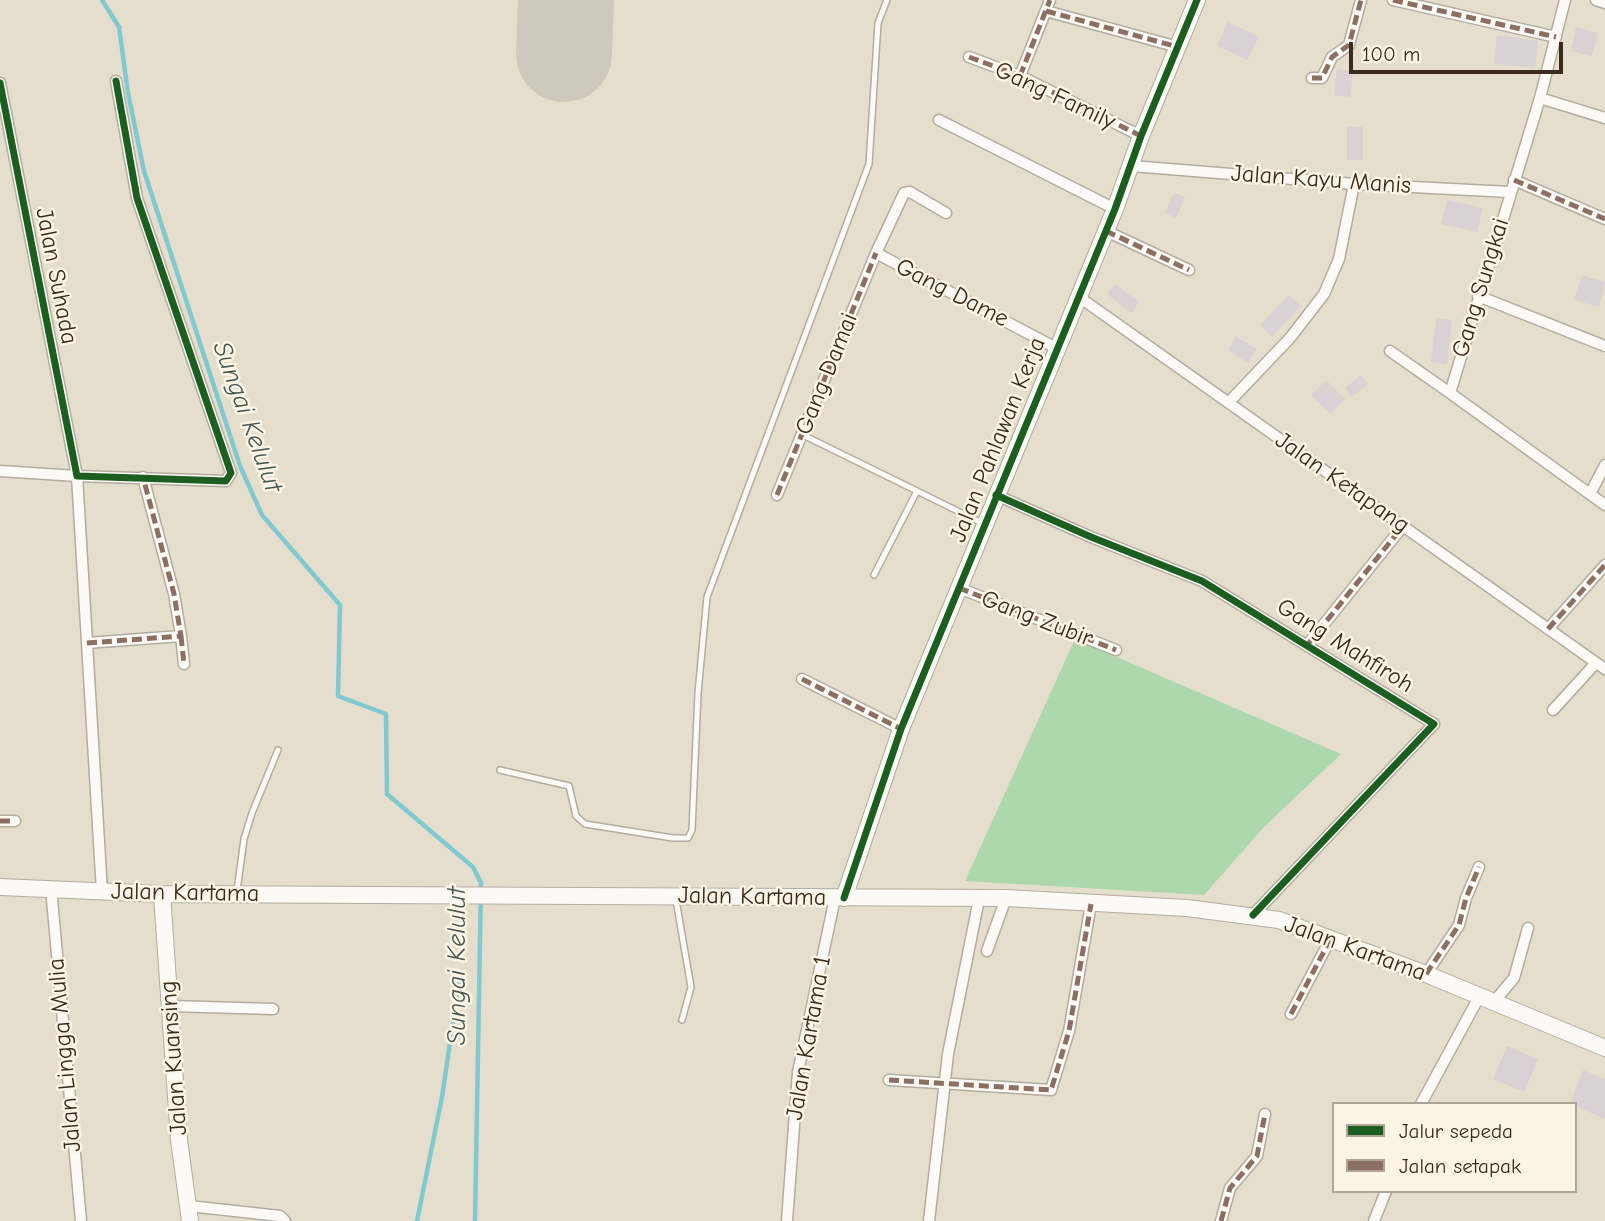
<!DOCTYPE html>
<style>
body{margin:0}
#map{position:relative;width:1605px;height:1221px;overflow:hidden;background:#e6decc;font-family:"Comic Neue",sans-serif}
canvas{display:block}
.legend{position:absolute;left:1332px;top:1102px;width:245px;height:91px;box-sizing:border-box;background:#fcf5e5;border:2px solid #afa495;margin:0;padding:9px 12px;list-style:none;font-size:21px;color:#3b2a1e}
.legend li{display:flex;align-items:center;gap:14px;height:35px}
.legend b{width:35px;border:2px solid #afa495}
.scale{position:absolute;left:1349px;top:42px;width:214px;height:32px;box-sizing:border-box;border:4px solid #3b2a1e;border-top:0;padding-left:9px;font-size:21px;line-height:24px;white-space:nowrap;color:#3b2a1e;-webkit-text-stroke:5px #fcf5e5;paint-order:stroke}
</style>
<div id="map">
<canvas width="1605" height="1221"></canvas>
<ul class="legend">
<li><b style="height:9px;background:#1b5e20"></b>Jalur sepeda</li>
<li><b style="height:9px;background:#8d6e63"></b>Jalan setapak</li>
</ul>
<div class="scale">100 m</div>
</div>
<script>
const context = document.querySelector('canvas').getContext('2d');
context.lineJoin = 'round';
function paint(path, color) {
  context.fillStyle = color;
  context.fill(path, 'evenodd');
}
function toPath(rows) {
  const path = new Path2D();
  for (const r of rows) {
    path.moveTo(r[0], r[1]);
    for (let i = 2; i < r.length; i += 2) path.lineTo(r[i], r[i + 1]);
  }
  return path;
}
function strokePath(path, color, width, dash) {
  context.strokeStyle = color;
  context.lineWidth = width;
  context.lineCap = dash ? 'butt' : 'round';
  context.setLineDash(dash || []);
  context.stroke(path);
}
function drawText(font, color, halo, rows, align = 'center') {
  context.font = font + ' "Comic Neue",sans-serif';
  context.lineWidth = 5;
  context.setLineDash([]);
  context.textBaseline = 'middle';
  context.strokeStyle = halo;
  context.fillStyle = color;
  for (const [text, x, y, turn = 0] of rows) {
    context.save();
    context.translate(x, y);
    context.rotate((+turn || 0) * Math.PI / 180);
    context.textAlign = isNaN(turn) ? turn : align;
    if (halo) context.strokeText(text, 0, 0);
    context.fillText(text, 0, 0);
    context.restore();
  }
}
const green = toPath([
 [1075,639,1341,754,1264,827,1204,895,965,881]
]);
const stream = toPath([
 [102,0,119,27,128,93,144,171,240,466,262,515,340,605,338,696,386,714,387,794,473,867,481,883,475,1221],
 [417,1221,442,1097,460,975]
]);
const runway = toPath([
 [564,54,566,0]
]);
const building = toPath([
 [1228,22,1259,37,1247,60,1217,46],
 [1576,27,1598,33,1592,56,1571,51],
 [1497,35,1538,41,1535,68,1494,64],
 [1337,69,1353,71,1350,97,1334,95],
 [1347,127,1363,127,1363,160,1347,160],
 [1174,193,1185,197,1176,218,1165,213],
 [1447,200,1483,208,1477,232,1441,224],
 [1582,275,1605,282,1599,307,1574,300],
 [1115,284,1139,302,1131,313,1107,294],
 [1289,295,1301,306,1272,337,1260,325],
 [1436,318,1452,320,1447,364,1431,362],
 [1236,336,1257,349,1248,363,1228,350],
 [1361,375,1368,384,1352,397,1345,388],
 [1326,380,1345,399,1330,414,1311,395],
 [1507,1046,1538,1059,1524,1092,1493,1079],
 [1583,1070,1605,1079,1605,1119,1570,1104]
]);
const lane = toPath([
 [803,435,982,523],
 [874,575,917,491],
 [500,770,569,786,576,816,585,824,673,838,688,838,692,830,698,693,707,597,869,164,878,23,887,0],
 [237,891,244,839,252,813,278,750],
 [676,900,691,987,682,1020]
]);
const street = toPath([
 [1393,0,1556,37],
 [1565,0,1540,98,1450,393,1605,505],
 [1596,0,1605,3],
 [1046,11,1178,47],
 [969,57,1020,76,1141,136],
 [1020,76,1050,0],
 [1312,78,1322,78,1332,57,1349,45,1361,0],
 [0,83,77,476,226,481,231,473,137,198,116,81],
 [1540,98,1605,118],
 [939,120,1115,209],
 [1132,166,1354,184,1510,192],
 [1514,180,1605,219],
 [946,213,910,192,904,193,876,253,1056,348],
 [1106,231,1189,270],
 [1478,296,1605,346],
 [1079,297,1605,669],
 [1390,351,1450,393],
 [1229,402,1290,338,1324,294,1339,259,1354,184],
 [0,471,77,476,102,892],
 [1590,494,1605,465],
 [777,495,876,253],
 [996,495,1091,537,1202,581,1434,724,1253,915],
 [959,588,1116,650],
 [1548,629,1605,565],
 [181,636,184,664],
 [87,643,181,636,174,594,143,477],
 [1308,644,1403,526],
 [802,679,901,729],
 [1553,710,1595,664],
 [0,821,15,821],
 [51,888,81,1221],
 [987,951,1006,898],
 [1426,974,1459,925,1466,898,1479,867],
 [1493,1003,1514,978,1528,928],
 [170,1006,273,1009],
 [1291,1014,1331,938],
 [889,1080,1051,1090,1069,1031,1091,904],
 [1421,1104,1479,997],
 [189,1206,280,1216,285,1221],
 [787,1221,798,1072,835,898],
 [929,1221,948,1054,979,899],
 [1221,1221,1230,1188,1257,1156,1265,1114],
 [1374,1221,1386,1191]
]);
const secondary = toPath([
 [0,887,162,894,1006,898,1187,908,1279,920,1426,974,1605,1048],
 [162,894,179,1140,190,1221],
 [844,898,901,729,1115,209,1141,136,1197,0]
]);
const quiet = toPath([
 [1393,0,1556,37],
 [1046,11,1178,47],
 [969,57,1020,76,1141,136],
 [1020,76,1050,0],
 [1312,78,1322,78,1332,57,1349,45,1361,0],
 [1514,180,1605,219],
 [1106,231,1189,270],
 [777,495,876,253],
 [959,588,1116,650],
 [1548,629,1605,565],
 [181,636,184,664],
 [87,643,181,636,174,594,143,477],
 [1308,644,1403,526],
 [802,679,901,729],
 [0,821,15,821],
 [1426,974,1459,925,1466,898,1479,867],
 [1291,1014,1331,938],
 [889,1080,1051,1090,1069,1031,1091,904],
 [1221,1221,1230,1188,1257,1156,1265,1114]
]);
const cycleway = toPath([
 [0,83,77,476,226,481,231,473,137,198,116,81],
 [996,495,1091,537,1202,581,1434,724,1253,915],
 [844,898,901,729,1115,209,1141,136,1197,0]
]);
const streetNames = [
 ["Gang Family",1055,96,25],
 ["Jalan Kayu Manis",1321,180,4],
 ["Jalan Suhada",56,276,79],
 ["Gang Sungkai",1481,288,-73],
 ["Gang Dame",952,293,27],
 ["Gang Damai",827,374,-68],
 ["Jalan Pahlawan Kerja",998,440,-68],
 ["Jalan Ketapang",1342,483,35],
 ["Gang Zubir",1037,619,21],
 ["Gang Mahfiroh",1345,646,32],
 ["Jalan Kartama",185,893,1],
 ["Jalan Kartama",752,897,1],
 ["Jalan Kartama",1355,949,20],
 ["Jalan Kartama 1",809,1038,-80],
 ["Jalan Lingga Mulia",65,1055,-95],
 ["Jalan Kuansing",174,1058,-94]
];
const waterNames = [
 ["Sungai Kelulut",247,417,70],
 ["Sungai Kelulut",458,966,-90]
];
paint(green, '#add7ad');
strokePath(stream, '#80c9d0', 4.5);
strokePath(runway, '#cec8bd', 96);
paint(building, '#d9d1d4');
strokePath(lane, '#b3aca0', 8);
strokePath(street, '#b3aca0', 13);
strokePath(secondary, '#b3aca0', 18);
strokePath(lane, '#fbfaf7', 5);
strokePath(street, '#fbfaf7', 10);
strokePath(secondary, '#fbfaf7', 16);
strokePath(quiet, '#8d6e63', 5, [10, 5]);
strokePath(cycleway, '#1b5e20', 7);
drawText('24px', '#3b2a1e', '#fcf5e5', streetNames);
drawText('italic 26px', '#435754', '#fcf5e5', waterNames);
</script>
